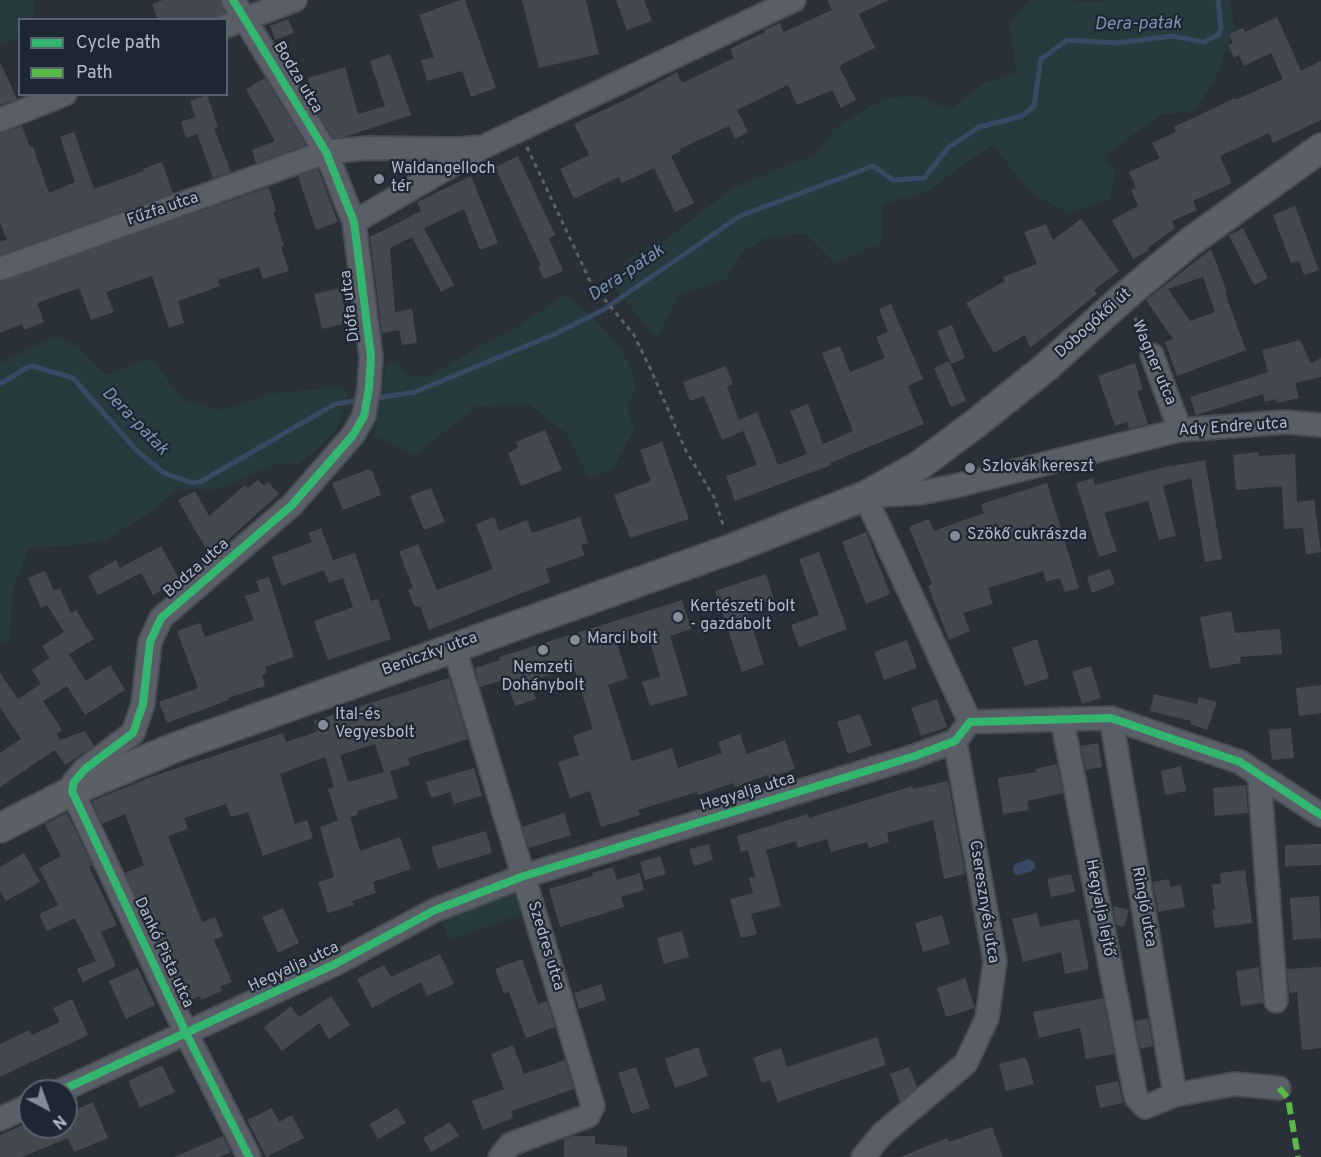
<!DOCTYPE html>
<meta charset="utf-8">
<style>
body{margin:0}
#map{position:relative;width:1321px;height:1157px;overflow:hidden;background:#2a3038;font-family:Overpass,sans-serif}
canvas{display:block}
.legend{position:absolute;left:18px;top:18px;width:210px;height:78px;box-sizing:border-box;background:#1d2633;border:2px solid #59626f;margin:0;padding:8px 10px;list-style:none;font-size:18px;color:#b4bcc9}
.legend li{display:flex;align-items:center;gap:12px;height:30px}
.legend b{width:30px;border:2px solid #59626f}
.north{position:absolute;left:18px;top:1079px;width:60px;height:60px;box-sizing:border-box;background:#1d2633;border:2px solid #59626f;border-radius:50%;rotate:139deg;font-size:16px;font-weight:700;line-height:24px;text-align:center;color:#b4bcc9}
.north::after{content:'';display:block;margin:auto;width:21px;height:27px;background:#848b96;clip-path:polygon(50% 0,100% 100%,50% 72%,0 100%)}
</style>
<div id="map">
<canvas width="1321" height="1157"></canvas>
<ul class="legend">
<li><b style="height:8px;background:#33b770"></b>Cycle path</li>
<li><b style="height:8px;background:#58b947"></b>Path</li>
</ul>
<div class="north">N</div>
</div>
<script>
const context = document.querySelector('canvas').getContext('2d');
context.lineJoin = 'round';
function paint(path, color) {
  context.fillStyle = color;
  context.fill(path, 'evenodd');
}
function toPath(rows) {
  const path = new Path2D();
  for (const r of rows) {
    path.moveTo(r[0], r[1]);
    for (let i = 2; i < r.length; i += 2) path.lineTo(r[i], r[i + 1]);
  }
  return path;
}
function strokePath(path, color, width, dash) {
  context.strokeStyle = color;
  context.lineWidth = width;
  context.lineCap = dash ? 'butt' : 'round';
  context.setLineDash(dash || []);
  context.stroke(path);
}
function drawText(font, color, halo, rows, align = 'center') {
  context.font = font + ' Overpass,sans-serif';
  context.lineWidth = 4.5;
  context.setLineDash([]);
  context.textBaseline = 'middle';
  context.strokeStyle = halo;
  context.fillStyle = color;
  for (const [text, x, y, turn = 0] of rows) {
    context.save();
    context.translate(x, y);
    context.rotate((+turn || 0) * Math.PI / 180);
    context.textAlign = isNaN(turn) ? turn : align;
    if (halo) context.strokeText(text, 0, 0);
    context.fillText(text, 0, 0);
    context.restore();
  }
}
const green = toPath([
 [0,0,34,0,34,19,20,20,19,38,0,44],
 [1029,0,1068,0,1077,3,1117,0,1229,0,1234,25,1218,73,1195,111,1160,115,1104,156,1116,173,1109,199,1068,213,1031,193,993,145,963,165,927,192,882,204,882,243,835,263,806,234,770,236,742,252,726,279,680,294,656,338,611,283,632,256,667,239,731,189,785,166,816,155,835,128,883,99,917,95,950,110,984,83,1016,73,1010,24],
 [566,294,611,336,629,363,636,387,627,405,634,430,612,470,588,477,567,434,528,403,477,406,415,455,374,436,386,365,396,361,409,377,430,376,477,348,518,327],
 [55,336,81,349,105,375,151,358,183,400,224,410,274,393,345,387,348,401,334,434,299,464,276,464,218,489,177,489,149,513,106,540,68,546,29,548,12,592,10,638,0,643,0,363],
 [520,882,528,911,450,940,439,913]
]);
const water = toPath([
 [1029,859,1034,862,1035,867,1032,871,1019,875,1014,874,1013,868,1015,864]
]);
const stream = toPath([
 [0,384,26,368,32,366,73,378,137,451,164,473,192,483,200,482,335,404,360,400],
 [372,399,415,392,555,334,603,310,740,216,873,166,893,180,924,178,949,147,979,127,1022,116,1034,106,1041,59,1067,40,1116,43,1172,36,1204,42,1218,35,1221,29,1218,0]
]);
const building = toPath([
 [163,0,220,0,225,12,215,20,158,20,152,4],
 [460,0,465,0,496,88,471,97,462,71,427,81,421,60,434,57,419,15],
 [522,0,586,0,599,54,539,68],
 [616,0,644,0,652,21,627,30],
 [827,0,889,0,859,14,875,48,839,66,856,100,841,108,832,90,797,105,788,85,737,110,748,132,735,139,729,126,680,149,681,151,671,156,694,203,675,212,654,168,622,183,619,177,574,199,560,169,589,155,574,124,631,97,677,72,682,83,734,58,730,49,765,32,764,30,780,23,784,32,832,10],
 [1277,17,1301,71,1321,61,1321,120,1273,143,1269,133,1220,156,1232,183,1193,201,1197,210,1172,221,1175,228,1148,248,1149,250,1133,259,1112,220,1138,206,1131,190,1136,188,1129,172,1160,158,1152,143,1176,132,1174,127,1235,98,1235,100,1283,79,1271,53,1244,66,1239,55,1234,58,1228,45,1233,43,1229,34,1243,28,1245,32],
 [288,19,294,33,275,40,270,26],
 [390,54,411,115,345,137,333,138,318,114,308,78,345,67,358,114,385,106,370,61],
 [0,62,17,99,0,105],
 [265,78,306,145,256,163,252,150,275,141,246,89],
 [207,95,218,127,214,128,231,172,213,178,197,134,186,138,181,122,195,117,190,101],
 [22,126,30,147,33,147,49,193,75,182,60,137,74,132,94,189,144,171,143,169,162,162,173,193,0,255,0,241,7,240,0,223,0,133],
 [518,156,555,235,549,238,563,271,544,279,538,267,541,266,495,167],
 [318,169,338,222,316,230,298,176],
 [471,176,498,243,480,250,464,209,424,228,454,285,441,292,412,237,390,248,395,312,412,309,417,343,402,345,399,330,382,333,370,237,421,211,417,202],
 [269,187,276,211,273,212,284,246,281,247,289,271,263,279,259,267,218,280,220,286,178,301,184,323,169,328,152,276,106,292,114,312,91,320,79,288,37,303,44,322,24,330,22,324,0,333,0,282],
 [1295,206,1319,270,1304,275,1299,261,1291,263,1273,215],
 [1081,219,1119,271,1094,290,1097,294,1030,348,1025,335,994,353,966,303,1005,281,1003,277,1037,264,1024,232,1046,224,1053,240],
 [1243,228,1268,278,1254,285,1229,235],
 [1211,249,1227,292,1225,293,1246,350,1177,376,1165,342,1173,339,1146,300],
 [1203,277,1215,312,1190,321,1168,289],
 [340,288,348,323,322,329,314,294],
 [891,304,923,379,908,386,924,424,830,463,831,465,735,501,726,476,757,465,739,420,757,412,778,465,807,454,790,411,808,404,823,444,853,431,822,353,840,346,850,372,885,358,876,337,888,332,879,309],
 [952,325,965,358,951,364,937,331],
 [1300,340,1311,363,1321,358,1321,377,1295,383,1299,398,1277,403,1276,399,1265,402,1263,394,1196,415,1190,397,1268,372,1262,350],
 [949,361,966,401,951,407,934,368],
 [1135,363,1143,389,1137,391,1148,424,1129,429,1127,422,1115,426,1098,376],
 [726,366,733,384,727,387,743,431,722,440,704,396,690,401,683,382],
 [545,430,562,470,521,486,508,453,518,448,516,442],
 [662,442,689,519,630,538,614,495,651,481,640,450],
 [1258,452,1258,456,1295,454,1297,502,1314,500,1321,552,1306,554,1303,528,1284,529,1282,486,1236,490,1233,455],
 [1205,460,1222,559,1205,562,1191,478,1163,486,1176,536,1159,540,1148,501,1104,513,1117,551,1099,557,1076,483,1093,478,1095,485,1172,465,1172,466],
 [366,470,372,470,381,495,343,510,332,483],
 [258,480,264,486,268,482,279,494,210,556,178,500,195,491,209,516,245,485,248,488],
 [1047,483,1079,588,1065,592,1060,578,1046,582,1043,571,988,588,993,604,963,613,970,631,949,640,928,586,932,584,909,527,929,519,934,531,984,513,981,504],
 [431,488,445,522,424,530,410,496],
 [494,517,499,531,527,520,532,533,580,517,588,543,581,545,585,555,546,569,550,582,429,630,420,606,415,607,408,590,413,588,399,552,418,544,437,590,493,569,476,524],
 [321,528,333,560,355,553,371,601,378,599,391,639,328,660,314,621,353,607,343,578,329,583,324,570,282,586,272,557,312,542,309,533],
 [866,532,890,594,866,604,842,542],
 [161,546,180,580,153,595,141,573,98,595,88,576,116,560,120,568],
 [819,552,847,629,799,647,791,625,819,615,799,559],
 [1110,569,1115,584,1092,593,1087,577],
 [45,571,54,591,60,588,71,613,76,610,94,639,69,654,86,681,110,665,125,690,85,715,67,686,43,701,62,730,57,734,60,740,85,731,94,746,65,765,55,750,0,787,0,753,21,739,0,707,0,673,18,699,41,684,32,670,50,658,42,646,64,632,47,605,41,608,28,578],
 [766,574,774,599,746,608,764,664,742,672,715,591],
 [269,577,294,657,265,667,267,673,262,675,265,686,228,698,229,700,167,723,159,702,198,688,177,631,200,623,205,637,254,620,245,596,260,591,256,581],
 [682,600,691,629,670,636,688,695,650,706,642,682,660,677,648,634,617,644,628,678,608,685,632,761,672,748,678,768,722,753,718,742,740,734,747,754,785,740,795,769,769,778,767,775,735,787,733,783,698,795,697,792,638,810,640,815,601,827,590,791,570,798,558,762,579,755,573,736,593,729,574,667,530,681,536,699,515,706,506,679,480,687,475,668,500,660,499,657],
 [1231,611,1235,633,1280,629,1282,654,1240,657,1241,663,1210,669,1200,617],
 [1037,639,1049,678,1025,686,1012,648],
 [907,640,917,668,884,680,874,652],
 [1091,666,1101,698,1082,704,1072,672],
 [449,678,468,739,408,758,410,765,390,771,398,798,357,811,358,815,350,817,360,851,400,837,411,869,373,882,376,893,352,901,354,905,328,913,318,882,334,877,320,827,340,820,338,821,328,789,334,787,325,757,280,774,295,824,307,820,313,838,263,856,248,812,231,817,226,804,184,818,188,829,168,836,202,922,215,917,223,936,214,940,232,982,220,987,222,991,201,1000,200,996,186,1002,125,873,144,865,125,814,102,824,92,801,148,778,283,733,286,742,317,732,314,721],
 [375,744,384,772,348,782,340,755],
 [1321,685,1321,713,1299,716,1296,688],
 [1154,694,1197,704,1199,697,1217,702,1207,730,1190,724,1191,721,1150,711],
 [937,699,947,727,921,736,911,708],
 [860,714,872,745,848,754,837,722],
 [1291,728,1294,758,1272,760,1269,730],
 [1098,743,1102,767,1086,770,1081,746],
 [1057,764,1063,793,1027,801,1029,810,1003,814,998,778,1036,772,1035,769],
 [1181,766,1186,791,1165,795,1161,771],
 [474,768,482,796,454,804,450,792,431,798,426,782],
 [948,781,965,874,944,879,933,820,887,833,889,842,869,848,867,842,831,852,827,839,798,848,796,841,766,850,781,906,751,914,757,934,741,938,730,899,753,893,749,878,755,877,748,850,741,852,737,836,808,814,809,818,912,786,913,789],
 [1246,785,1248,813,1215,816,1213,788],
 [67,813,92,865,89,867,117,925,101,932,116,966,83,982,77,969,96,961,75,918,47,931,39,914,58,905,39,868,61,856,45,824],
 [564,813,571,835,529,848,522,827],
 [486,831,492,853,438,869,431,847],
 [709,844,713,860,694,866,689,849],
 [1321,844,1321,865,1285,866,1285,845],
 [24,853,40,882,6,901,0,891,0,867],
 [660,856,666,874,645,880,640,862],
 [613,867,617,880,640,873,644,890,621,897,624,907,560,927,549,889,593,876,592,873],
 [1245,870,1252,923,1215,928,1212,910,1215,910,1212,885,1221,883,1220,873],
 [1071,874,1075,892,1051,897,1047,879],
 [1169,879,1170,887,1181,885,1185,907,1158,912,1153,882],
 [1319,896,1321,938,1293,940,1290,898],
 [1113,906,1129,910,1124,927,1116,925],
 [283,908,299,943,278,953,262,917],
 [1037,913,1040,927,1079,919,1089,969,1065,974,1061,952,1023,962,1012,919],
 [942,915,950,944,923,952,915,923],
 [682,931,689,957,664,964,657,938],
 [440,954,454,984,427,996,421,982,372,1008,357,979,384,965,391,977],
 [522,959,538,1004,547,1001,555,1027,526,1038,509,992,504,993,495,969],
 [1259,967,1263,1003,1241,1006,1236,971],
 [1321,967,1321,1048,1302,1050,1297,992,1289,993,1287,969],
 [138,968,155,1005,126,1019,109,981],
 [965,978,975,1008,946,1017,937,988],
 [601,984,606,1000,579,1009,574,993],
 [331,996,350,1025,329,1039,319,1023,282,1051,264,1027,291,1006,299,1017],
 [1103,998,1114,1054,1086,1059,1080,1028,1039,1038,1033,1012],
 [72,999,88,1035,0,1077,0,1044,29,1030,32,1035,60,1022,53,1008],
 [1148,1018,1153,1046,1140,1049,1135,1021],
 [877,1037,886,1065,778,1102,770,1080,762,1083,753,1058,781,1048,787,1067],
 [513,1045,524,1074,565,1060,574,1089,511,1111,513,1118,483,1130,472,1101,504,1089,491,1054],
 [698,1047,708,1076,675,1088,665,1059],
 [1026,1057,1034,1084,1006,1091,999,1064],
 [162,1065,175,1092,140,1108,128,1081],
 [636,1067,650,1108,632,1114,618,1073],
 [909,1067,917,1087,900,1102,890,1074],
 [1118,1081,1123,1103,1100,1108,1095,1086],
 [93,1102,108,1138,74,1152,68,1138,22,1157,0,1157,0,1135,30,1122,30,1127,74,1127,68,1113],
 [272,1108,279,1122,292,1115,304,1138,266,1157,247,1120],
 [397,1108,406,1123,378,1139,370,1124],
 [450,1122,459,1136,431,1152,423,1138],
 [992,1127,1003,1157,900,1157,947,1138,949,1142],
 [223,1136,231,1152,219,1157,174,1157],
 [573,1136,595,1136,595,1144,627,1146,627,1157,564,1157,564,1139]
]);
const path = toPath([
 [527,147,591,283,634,335,650,368,686,451,714,497,724,528],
 [1135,318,1143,337]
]);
const minor = toPath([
 [233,0,326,152,354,222,371,357,369,388,364,416,353,435,292,505,161,618,150,642,143,704,133,733,85,769,74,782,72,791,186,1033,249,1157],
 [226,26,295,0],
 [0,120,65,94],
 [354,222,483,147,794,0],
 [0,269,326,152,368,148,458,149,483,147],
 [1152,355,1180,430],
 [454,647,593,1106,588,1116,511,1144,500,1157],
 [1111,718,1175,1095],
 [1062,719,1136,1097,1145,1107,1175,1095,1234,1084,1279,1088],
 [970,722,865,496,920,493,955,486,1180,430,1285,422,1321,425],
 [1259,774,1276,1001],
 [60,1091,335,964,435,910,524,876,915,756,955,741,970,722,1111,718,1240,762,1321,815],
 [0,1119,30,1105],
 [863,1157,882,1134,966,1063,987,1018,995,961,955,741]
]);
const major = toPath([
 [0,828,72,791,176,747,731,549,865,496,920,465,975,424,1045,368,1125,296,1190,242,1321,148]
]);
const quiet = toPath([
 [1279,1088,1288,1098,1298,1157]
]);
const cycleway = toPath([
 [233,0,326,152,354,222,371,357,369,388,364,416,353,435,292,505,161,618,150,642,143,704,133,733,85,769,74,782,72,791,186,1033,249,1157],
 [60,1091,335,964,435,910,524,876,915,756,955,741,970,722,1111,718,1240,762,1321,815]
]);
const markers = [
 [379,179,6,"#848b96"],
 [970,468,6,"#848b96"],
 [955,536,6,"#848b96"],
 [678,617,6,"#848b96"],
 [575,640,6,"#848b96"],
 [543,650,6,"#848b96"],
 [323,725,6,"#848b96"]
];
const streetNames = [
 ["Bodza utca",297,78,59],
 ["Fűzfa utca",163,210,-19],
 ["Diófa utca",351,306,-97],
 ["Dobogókői út",1094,324,-42],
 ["Wagner utca",1153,363,67],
 ["Ady Endre utca",1233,428,-4],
 ["Bodza utca",197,569,-41],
 ["Beniczky utca",430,655,-20],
 ["Hegyalja utca",748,793,-17],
 ["Cseresznyés utca",983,902,81],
 ["Ringló utca",1143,907,80],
 ["Hegyalja lejtő",1099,908,79],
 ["Szedres utca",545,946,73],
 ["Dankó Pista utca",163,953,65],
 ["Hegyalja utca",294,968,-25]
];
const poiNames = [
 ["Waldangelloch",391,170],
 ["tér",391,188],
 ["Szlovák kereszt",982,468],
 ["Szökő cukrászda",967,536],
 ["Kertészeti bolt",690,608],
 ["- gazdabolt",690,626],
 ["Marci bolt",587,640],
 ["Nemzeti",543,669,"center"],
 ["Dohánybolt",543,687,"center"],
 ["Ital-és",335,716],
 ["Vegyesbolt",335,734]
];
const waterNames = [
 ["Dera-patak",1138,25,-1],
 ["Dera-patak",627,274,-34],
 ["Dera-patak",134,422,46]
];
paint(green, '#273a3e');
paint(water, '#384963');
strokePath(stream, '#384963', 5);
paint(building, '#444950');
strokePath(minor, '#484c53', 26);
strokePath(major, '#484c55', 32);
strokePath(path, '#5d636a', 3, [4.5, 4.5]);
strokePath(minor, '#5a5e66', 22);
strokePath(major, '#5c6168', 28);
strokePath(quiet, '#58b947', 6, [12, 6]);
strokePath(cycleway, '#33b770', 8);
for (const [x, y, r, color] of markers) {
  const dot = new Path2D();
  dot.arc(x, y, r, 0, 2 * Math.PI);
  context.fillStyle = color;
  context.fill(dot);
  strokePath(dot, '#1d2633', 2);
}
drawText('16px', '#b4bcc9', '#1d2633', streetNames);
drawText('16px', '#b4bcc9', '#1d2633', poiNames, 'left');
drawText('italic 18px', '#7c92b1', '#1d2633', waterNames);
</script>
